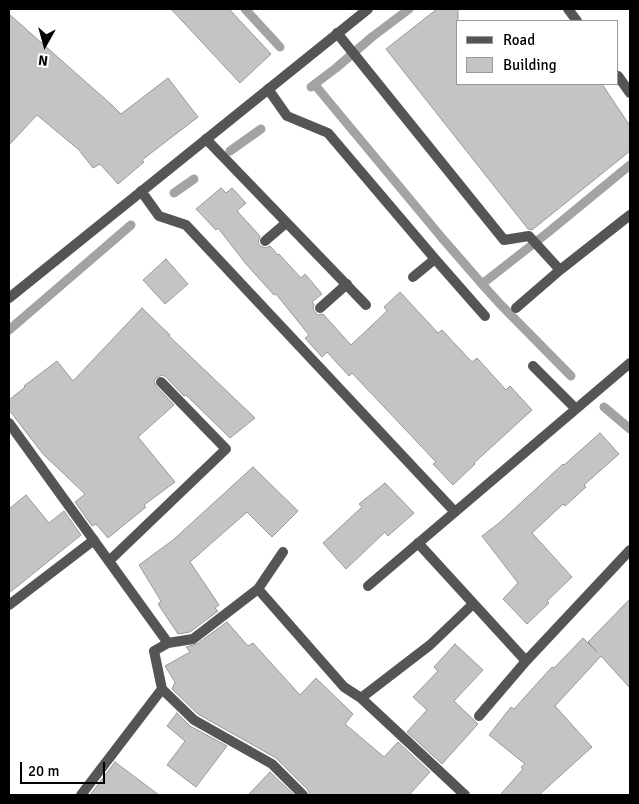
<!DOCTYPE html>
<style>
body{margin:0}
#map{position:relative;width:639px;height:804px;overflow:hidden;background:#fff;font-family:Signika,sans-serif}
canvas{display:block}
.frame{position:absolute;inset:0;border:10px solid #000;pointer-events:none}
.legend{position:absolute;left:456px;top:20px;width:162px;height:65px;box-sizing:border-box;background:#fff;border:1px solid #999;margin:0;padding:6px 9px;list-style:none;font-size:15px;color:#000}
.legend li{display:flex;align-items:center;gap:10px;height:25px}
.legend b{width:25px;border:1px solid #999}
.north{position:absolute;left:20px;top:20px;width:50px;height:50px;-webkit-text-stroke:4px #fff;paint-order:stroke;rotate:187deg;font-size:14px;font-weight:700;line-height:20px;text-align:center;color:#000}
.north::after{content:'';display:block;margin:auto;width:18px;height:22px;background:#000;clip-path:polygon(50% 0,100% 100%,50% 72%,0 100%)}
.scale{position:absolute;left:20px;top:762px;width:85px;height:22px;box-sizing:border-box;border:2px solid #000;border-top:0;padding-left:6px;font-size:15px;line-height:18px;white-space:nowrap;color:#000;-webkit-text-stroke:4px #fff;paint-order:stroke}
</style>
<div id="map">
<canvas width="639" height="804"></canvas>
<div class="frame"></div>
<ul class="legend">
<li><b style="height:6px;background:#555"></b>Road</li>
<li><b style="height:14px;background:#c4c4c4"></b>Building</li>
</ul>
<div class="north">N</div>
<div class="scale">20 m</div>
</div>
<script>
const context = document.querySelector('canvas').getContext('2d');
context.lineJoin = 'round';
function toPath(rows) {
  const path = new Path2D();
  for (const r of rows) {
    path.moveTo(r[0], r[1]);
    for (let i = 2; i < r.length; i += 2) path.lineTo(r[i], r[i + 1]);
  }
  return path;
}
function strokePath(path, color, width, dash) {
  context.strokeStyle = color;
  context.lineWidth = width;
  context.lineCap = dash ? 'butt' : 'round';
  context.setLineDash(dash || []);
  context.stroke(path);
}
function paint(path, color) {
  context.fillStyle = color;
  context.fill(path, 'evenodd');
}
const stream = toPath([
 [245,9,280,47],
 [315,85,442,238,482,284,500,304,571,376],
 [311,87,336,68,372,37,409,9],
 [230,151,261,129],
 [174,193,194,179],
 [482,284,546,234,630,165],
 [9,330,131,225],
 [604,407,630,429]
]);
const building = toPath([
 [171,9,229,9,271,54,240,83,171,9],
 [437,9,458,9,458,84,602,84,630,126,630,151,532,230,528,229,386,49,437,9],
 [9,14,113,106,121,114,168,78,198,117,142,160,144,162,118,184,100,164,93,168,79,150,37,115,9,145,9,14],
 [221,188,226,193,232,188,246,203,237,211,260,236,258,242,260,246,266,248,270,246,278,255,279,254,301,278,305,274,322,294,312,302,314,304,313,309,315,312,318,315,323,314,351,345,387,311,384,307,400,292,438,333,442,330,472,362,477,358,506,390,510,386,532,410,474,463,475,464,453,485,433,464,436,462,352,373,349,376,327,352,322,357,305,338,309,335,276,294,274,295,246,264,218,228,216,230,196,209,221,188],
 [166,259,188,284,165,304,143,280,166,259],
 [142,308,170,335,169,336,255,418,230,438,186,395,184,396,166,377,162,375,157,377,154,381,156,386,174,405,138,437,175,482,144,505,146,507,108,538,96,524,92,526,75,502,85,494,43,454,9,410,9,400,25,387,24,386,57,361,73,381,142,308],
 [600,433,619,454,584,485,586,487,565,506,563,504,532,533,572,577,547,601,549,603,527,624,503,599,518,583,482,536,499,523,563,464,564,465,600,433],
 [253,467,298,511,272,537,247,512,190,562,219,605,215,608,218,611,190,632,178,634,158,604,161,601,139,565,173,540,253,467],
 [385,483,414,513,388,536,385,532,346,569,323,543,362,507,359,504,385,483],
 [26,495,49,523,64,511,81,535,9,593,9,509,26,495],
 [630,599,630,688,601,656,555,706,592,747,539,795,500,795,523,769,521,767,525,764,489,735,511,707,514,709,552,667,554,668,583,638,597,652,588,642,630,599],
 [227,622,248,646,253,643,300,695,316,678,353,714,345,724,384,757,398,742,430,772,409,795,310,795,308,790,276,758,198,714,172,689,175,682,165,666,190,652,186,647,197,644,227,622],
 [455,644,483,670,454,701,478,724,442,764,407,732,427,710,413,697,438,671,434,667,455,644],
 [177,713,190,726,227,746,196,787,167,765,185,741,167,726,177,713],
 [115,762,159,795,90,795,115,762],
 [270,772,294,795,248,795,270,772]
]);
const service = toPath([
 [337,33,504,240,529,236,560,270],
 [516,308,560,270,630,215],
 [9,605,94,540]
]);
const minor = toPath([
 [568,9,577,21],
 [618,76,630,93],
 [268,89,287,116,328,133,435,259,485,316],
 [206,139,366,305],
 [141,191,159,216,186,225,455,512],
 [265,241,286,223],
 [413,277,435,259],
 [320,308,347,284],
 [533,366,576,409],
 [9,423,168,643,193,639,258,589,344,687,361,698,465,795],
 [418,543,526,661],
 [109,561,226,449,161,382],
 [368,586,630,363],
 [258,589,283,552],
 [168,643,154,651,162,689,194,720,272,764,303,795],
 [361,698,430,645,473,604],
 [479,716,526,661,630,550],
 [81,795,162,689]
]);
const tertiary = toPath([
 [9,298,368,9]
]);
strokePath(stream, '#a3a3a3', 9);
paint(building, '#c4c4c4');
strokePath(building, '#999', 1);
strokePath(service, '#555', 10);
strokePath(minor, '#555', 10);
strokePath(tertiary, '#555', 10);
</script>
